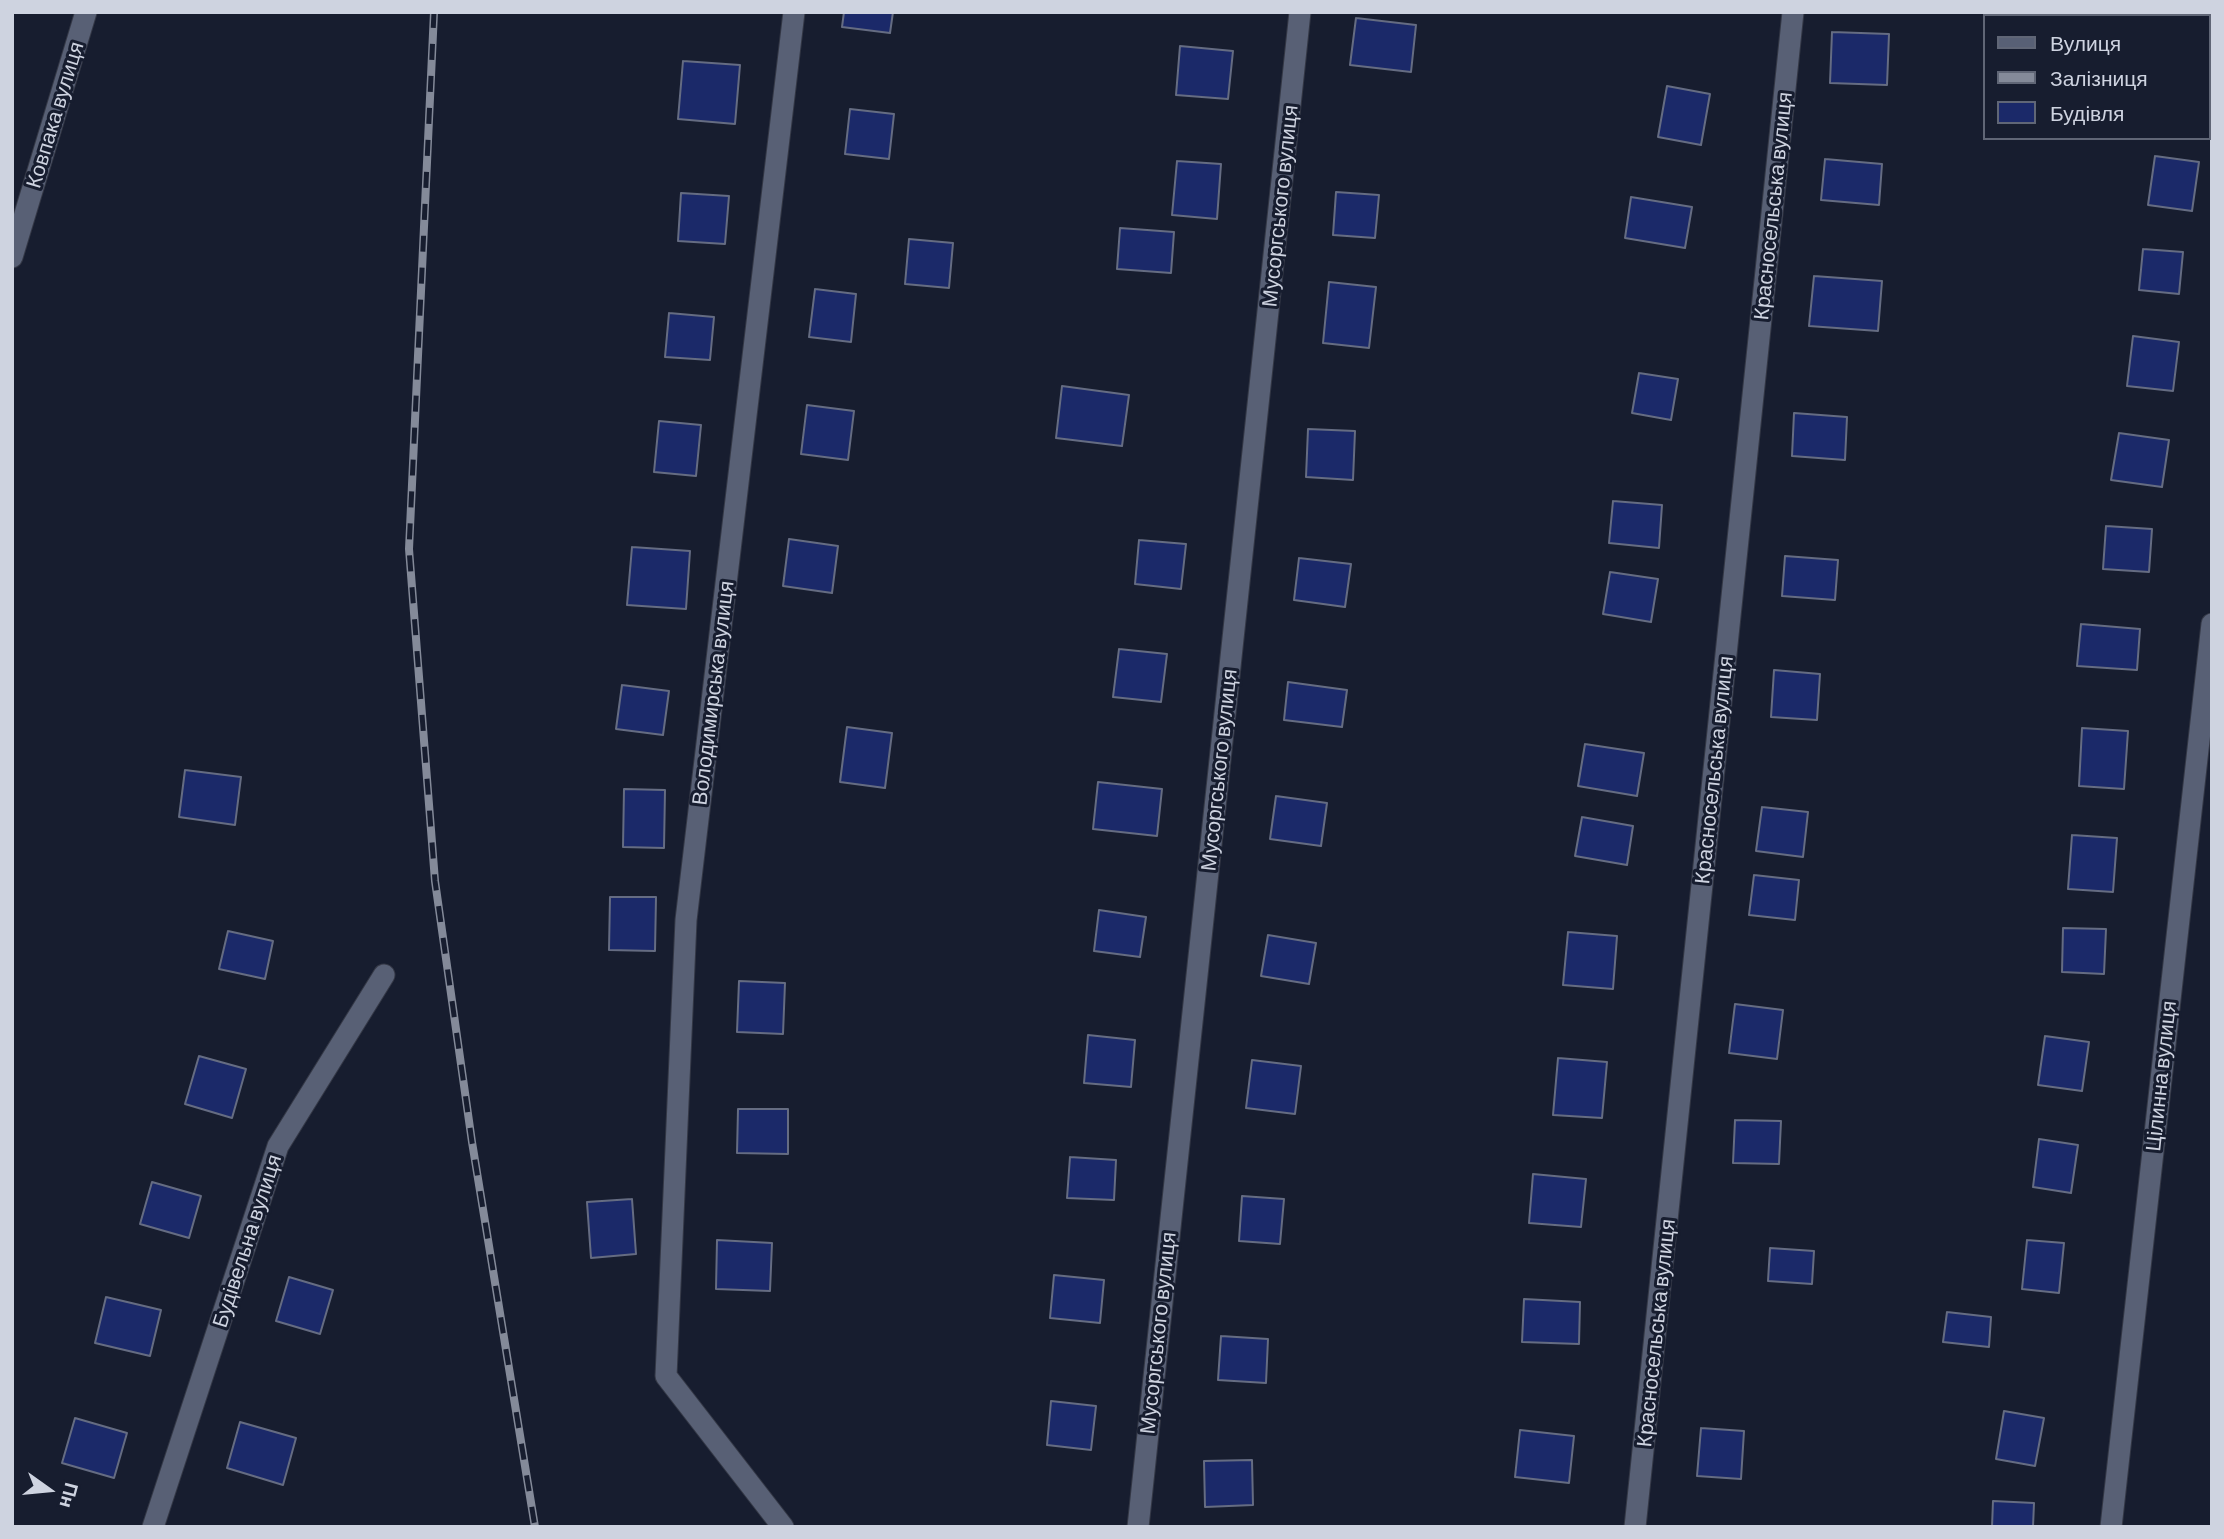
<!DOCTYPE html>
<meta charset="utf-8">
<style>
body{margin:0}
#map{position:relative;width:2224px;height:1539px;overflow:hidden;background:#171d2f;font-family:Barlow,sans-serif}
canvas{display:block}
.frame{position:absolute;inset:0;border:14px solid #ced3e0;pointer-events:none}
.legend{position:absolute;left:1983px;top:14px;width:228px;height:126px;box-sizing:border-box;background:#171d2f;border:2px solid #606676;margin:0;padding:9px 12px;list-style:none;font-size:21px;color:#ced3e0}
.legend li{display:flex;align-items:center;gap:14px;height:35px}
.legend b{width:35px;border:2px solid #606676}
.north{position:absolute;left:14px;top:1455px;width:70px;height:70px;-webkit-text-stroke:5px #171d2f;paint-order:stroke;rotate:105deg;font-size:19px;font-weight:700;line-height:28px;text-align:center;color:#ced3e0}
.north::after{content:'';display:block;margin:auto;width:24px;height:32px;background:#ced3e0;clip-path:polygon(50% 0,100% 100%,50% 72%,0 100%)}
</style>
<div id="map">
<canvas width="2224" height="1539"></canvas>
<div class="frame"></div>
<ul class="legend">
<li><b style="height:9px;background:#586075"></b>Вулиця</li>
<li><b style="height:9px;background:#848a99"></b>Залізниця</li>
<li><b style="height:19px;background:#1b2969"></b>Будівля</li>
</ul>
<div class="north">Пн</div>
</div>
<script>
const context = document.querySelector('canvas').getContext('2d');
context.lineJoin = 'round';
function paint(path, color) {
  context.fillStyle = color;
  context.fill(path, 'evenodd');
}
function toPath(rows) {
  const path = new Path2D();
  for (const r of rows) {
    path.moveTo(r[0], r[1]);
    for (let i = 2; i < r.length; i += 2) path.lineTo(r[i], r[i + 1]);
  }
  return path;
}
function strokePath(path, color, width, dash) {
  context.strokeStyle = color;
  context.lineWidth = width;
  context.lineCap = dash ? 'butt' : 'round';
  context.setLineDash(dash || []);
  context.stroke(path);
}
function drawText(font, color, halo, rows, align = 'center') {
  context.font = font + ' Barlow,sans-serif';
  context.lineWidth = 6;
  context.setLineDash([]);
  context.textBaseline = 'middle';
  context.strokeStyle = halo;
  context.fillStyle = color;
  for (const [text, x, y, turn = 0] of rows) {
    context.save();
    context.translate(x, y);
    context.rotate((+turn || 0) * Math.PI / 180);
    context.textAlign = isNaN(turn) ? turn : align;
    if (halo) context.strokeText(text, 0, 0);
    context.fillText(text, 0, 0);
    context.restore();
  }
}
const building = toPath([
 [844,12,893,12,890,33,842,27,844,12],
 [2179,12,2212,12,2212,28,2208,28,2208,16,2179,16,2179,12],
 [1356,18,1416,25,1411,72,1350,65,1356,18],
 [1832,32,1889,34,1887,85,1830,83,1832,32],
 [1180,46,1233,51,1228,99,1176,95,1180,46],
 [683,61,740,65,735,124,678,119,683,61],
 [1667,86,1710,94,1701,145,1658,137,1667,86],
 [850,109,894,114,889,159,845,154,850,109],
 [2155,156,2199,162,2192,211,2148,205,2155,156],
 [1825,159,1882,164,1879,205,1821,200,1825,159],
 [1177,161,1221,164,1217,219,1172,215,1177,161],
 [1336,192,1379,195,1375,238,1333,235,1336,192],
 [681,193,729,196,725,244,678,241,681,193],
 [1631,197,1692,207,1685,248,1625,238,1631,197],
 [1120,228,1174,232,1171,273,1117,269,1120,228],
 [909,239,953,243,949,288,905,284,909,239],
 [2143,249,2183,252,2179,294,2139,290,2143,249],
 [1814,276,1882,281,1878,331,1809,326,1814,276],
 [1329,282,1376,287,1369,348,1323,343,1329,282],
 [815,289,856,294,851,342,809,337,815,289],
 [669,313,714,317,710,360,665,357,669,313],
 [2133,336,2179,342,2173,391,2127,386,2133,336],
 [1639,373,1678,379,1671,420,1632,413,1639,373],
 [1062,386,1129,395,1122,446,1056,438,1062,386],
 [807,405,854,411,848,460,801,454,807,405],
 [1794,413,1847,417,1845,460,1792,456,1794,413],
 [659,421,701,425,696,476,654,472,659,421],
 [1308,429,1355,431,1353,480,1306,477,1308,429],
 [2119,433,2169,440,2162,487,2111,480,2119,433],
 [1613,501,1662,505,1659,548,1609,543,1613,501],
 [2106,526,2152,529,2149,572,2103,569,2106,526],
 [789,539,838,546,832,593,783,586,789,539],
 [1139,540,1186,544,1181,589,1135,584,1139,540],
 [632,547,690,551,686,609,627,605,632,547],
 [1785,556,1838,560,1835,600,1782,596,1785,556],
 [1299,558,1351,564,1345,607,1294,600,1299,558],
 [1610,572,1658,579,1651,622,1603,614,1610,572],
 [2081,624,2140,629,2137,670,2077,666,2081,624],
 [1119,649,1167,654,1161,702,1113,697,1119,649],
 [1774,670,1820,674,1817,720,1771,717,1774,670],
 [1288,682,1347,690,1342,727,1284,720,1288,682],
 [622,685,669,691,663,735,616,729,622,685],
 [847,727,892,733,885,788,840,782,847,727],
 [2082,728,2128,731,2124,789,2079,786,2082,728],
 [1585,744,1644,753,1637,796,1578,786,1585,744],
 [185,770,241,777,235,825,179,817,185,770],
 [1098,782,1162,789,1157,836,1093,829,1098,782],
 [624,789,665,790,664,848,623,847,624,789],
 [1276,796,1327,803,1321,846,1270,839,1276,796],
 [1762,807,1808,812,1803,857,1756,851,1762,807],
 [1582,817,1633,826,1627,865,1575,856,1582,817],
 [2072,835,2117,838,2113,892,2068,889,2072,835],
 [1754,875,1799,880,1795,920,1749,915,1754,875],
 [610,897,656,897,655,951,609,950,610,897],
 [1099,910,1146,917,1140,957,1094,951,1099,910],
 [2063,928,2106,929,2104,974,2062,972,2063,928],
 [228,931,273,941,265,979,219,969,228,931],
 [1568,932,1617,936,1613,989,1563,985,1568,932],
 [1268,935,1316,943,1309,984,1261,976,1268,935],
 [739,981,785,983,783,1034,737,1032,739,981],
 [1735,1004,1783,1010,1777,1059,1729,1053,1735,1004],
 [1088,1035,1135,1040,1131,1087,1084,1083,1088,1035],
 [2045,1036,2089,1042,2082,1091,2038,1085,2045,1036],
 [199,1056,246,1069,232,1118,185,1104,199,1056],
 [1558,1058,1607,1062,1602,1118,1553,1115,1558,1058],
 [1252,1060,1301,1066,1295,1114,1246,1108,1252,1060],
 [738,1109,788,1109,788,1154,737,1153,738,1109],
 [1735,1120,1781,1121,1779,1164,1733,1163,1735,1120],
 [2039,1139,2078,1145,2071,1193,2033,1187,2039,1139],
 [1070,1157,1116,1160,1114,1200,1067,1198,1070,1157],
 [1533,1174,1586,1179,1581,1227,1529,1223,1533,1174],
 [152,1182,201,1196,189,1238,140,1224,152,1182],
 [1242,1196,1284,1199,1280,1244,1239,1241,1242,1196],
 [632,1199,636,1254,591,1258,587,1202,632,1199],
 [717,1240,772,1243,770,1291,716,1289,717,1240],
 [2027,1240,2064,1243,2059,1293,2022,1289,2027,1240],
 [1770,1248,1814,1251,1812,1284,1768,1281,1770,1248],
 [1054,1275,1104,1280,1100,1323,1050,1318,1054,1275],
 [289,1277,333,1290,320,1334,276,1321,289,1277],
 [106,1297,161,1310,150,1356,95,1343,106,1297],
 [1524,1299,1580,1302,1579,1344,1522,1342,1524,1299],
 [1947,1312,1991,1317,1989,1347,1943,1342,1947,1312],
 [1221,1336,1268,1339,1266,1383,1218,1380,1221,1336],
 [1051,1401,1096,1406,1091,1450,1047,1445,1051,1401],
 [2004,1411,2044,1418,2035,1466,1996,1459,2004,1411],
 [75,1418,127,1433,114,1478,62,1463,75,1418],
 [240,1422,296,1438,283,1485,227,1468,240,1422],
 [1701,1428,1744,1431,1741,1479,1697,1476,1701,1428],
 [1520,1430,1574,1436,1569,1483,1515,1477,1520,1430],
 [1252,1460,1253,1505,1205,1507,1204,1461,1252,1460],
 [1993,1501,2034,1503,2033,1527,1992,1527,1993,1501]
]);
const street = toPath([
 [12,257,86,12],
 [153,1527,278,1146,384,975],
 [783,1527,666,1376,686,920,794,12],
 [1138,1527,1300,12],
 [1635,1527,1793,12],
 [2111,1527,2212,624]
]);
const rail = toPath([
 [434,12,409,549,435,881,472,1142,535,1527]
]);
const streetNames = [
 ["Ковпака вулиця",55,115,-73],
 ["Мусоргського вулиця",1280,206,-84],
 ["Красносельська вулиця",1773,206,-84],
 ["Володимирська вулиця",713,693,-83],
 ["Мусоргського вулиця",1219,770,-84],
 ["Красносельська вулиця",1714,770,-84],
 ["Цілинна вулиця",2161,1076,-84],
 ["Будівельна вулиця",247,1241,-72],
 ["Мусоргського вулиця",1158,1333,-84],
 ["Красносельська вулиця",1656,1333,-84]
];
paint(building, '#1b2969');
strokePath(building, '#656c82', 2);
strokePath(street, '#343846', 23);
strokePath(street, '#586075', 21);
strokePath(rail, '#848a99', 8);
strokePath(rail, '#171d2f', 5, [16]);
drawText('21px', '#ced3e0', '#171d2f', streetNames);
</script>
